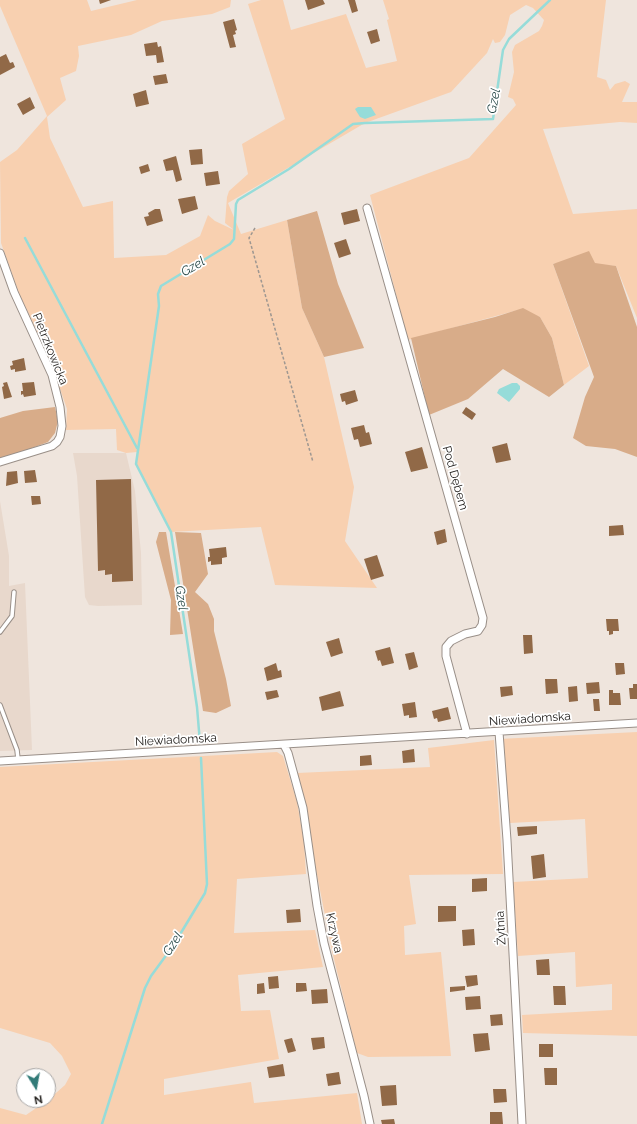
<!DOCTYPE html>
<meta charset="utf-8">
<style>
body{margin:0}
#map{position:relative;width:637px;height:1124px;overflow:hidden;background:#efe5dd;font-family:Raleway,sans-serif}
canvas{display:block}
.north{position:absolute;left:16px;top:1068px;width:40px;height:40px;box-sizing:border-box;background:#fff;border:1px solid #a8a7a6;border-radius:50%;rotate:169deg;font-size:11px;font-weight:700;line-height:16px;text-align:center;color:#262320}
.north::after{content:'';display:block;margin:auto;width:14px;height:18px;background:#327b78;clip-path:polygon(50% 0,100% 100%,50% 72%,0 100%)}
</style>
<div id="map">
<canvas width="637" height="1124"></canvas>
<div class="north">N</div>
</div>
<script>
const context = document.querySelector('canvas').getContext('2d');
context.lineJoin = 'round';
function paint(path, color) {
  context.fillStyle = color;
  context.fill(path, 'evenodd');
}
function toPath(rows) {
  const path = new Path2D();
  for (const r of rows) {
    path.moveTo(r[0], r[1]);
    for (let i = 2; i < r.length; i += 2) path.lineTo(r[i], r[i + 1]);
  }
  return path;
}
function strokePath(path, color, width, dash) {
  context.strokeStyle = color;
  context.lineWidth = width;
  context.lineCap = dash ? 'butt' : 'round';
  context.setLineDash(dash || []);
  context.stroke(path);
}
function drawText(font, color, halo, rows, align = 'center') {
  context.font = font + ' Raleway,sans-serif';
  context.lineWidth = 3.5;
  context.setLineDash([]);
  context.textBaseline = 'middle';
  context.strokeStyle = halo;
  context.fillStyle = color;
  for (const [text, x, y, turn = 0] of rows) {
    context.save();
    context.translate(x, y);
    context.rotate((+turn || 0) * Math.PI / 180);
    context.textAlign = isNaN(turn) ? turn : align;
    if (halo) context.strokeText(text, 0, 0);
    context.fillText(text, 0, 0);
    context.restore();
  }
}
const built = toPath([
 [73,453,126,453,135,491,141,553,142,605,98,606,89,605,85,597,77,476],
 [0,501,9,556,9,586,25,583,32,750,0,751]
]);
const green = toPath([
 [0,0,87,0,91,11,137,0,231,0,230,7,212,14,162,21,131,35,78,46,79,56,76,71,60,78,66,100,47,117,50,138,83,207,113,201,114,258,166,255,200,236,208,215,215,221,234,230,225,223,227,197,229,191,248,174,242,144,285,119,248,4,261,0,283,0,291,30,346,14,366,68,397,61,387,20,389,19,383,0,606,0,597,77,606,80,610,90,615,84,625,81,630,84,622,102,637,102,637,123,620,122,543,129,573,214,637,209,637,318,616,266,557,263,553,264,589,366,564,385,552,338,540,317,518,310,408,340,370,195,469,158,516,105,513,99,508,97,514,72,512,52,515,45,539,31,542,26,544,20,533,8,526,5,510,15,505,35,500,42,495,43,493,39,487,53,451,92,365,123,228,203,241,234,287,220,302,308,324,357,354,487,345,541,377,588,275,585,261,527,171,532,136,464,137,452,126,453,117,450,116,429,66,430,67,409,47,351,20,296,1,243,0,162,17,150,47,116,0,6],
 [637,732,637,1036,523,1033,522,1015,612,1010,612,984,576,987,575,952,518,956,513,882,588,878,585,819,510,823,505,770,499,739],
 [494,740,503,874,409,875,416,924,404,926,405,955,441,952,451,1056,368,1057,357,1053,332,951,297,773,430,767,428,748],
 [277,752,283,756,297,802,304,842,306,874,237,879,234,933,315,930,323,967,238,975,241,1011,270,1010,279,1059,164,1079,164,1095,251,1082,254,1103,357,1093,362,1124,0,1124,0,1108,26,1115,48,1100,65,1085,71,1074,62,1056,50,1043,0,1028,0,767]
]);
const forest = toPath([
 [317,211,338,284,364,348,324,357,302,308,287,220],
 [589,251,595,263,616,266,637,327,637,457,615,449,586,446,573,438,585,397,594,377,553,264],
 [523,308,540,317,552,338,564,385,549,397,503,369,468,399,429,415,411,338,495,317],
 [55,407,58,421,55,433,48,442,0,460,0,418,23,411],
 [159,532,166,532,183,634,170,635,171,600,156,542],
 [175,532,201,533,208,574,195,592,208,604,214,619,214,631,226,679,231,706,216,713,203,711]
]);
const water = toPath([
 [358,107,371,107,376,115,365,119,360,117,355,109],
 [512,383,517,383,520,386,520,389,509,402,497,393,499,389]
]);
const stream = toPath([
 [25,238,137,448],
 [200,743,197,707,171,532,136,464,159,306,158,294,161,286,230,244,234,239,236,204,238,200,289,169,353,124,365,123,493,119,503,50,509,39,550,0],
 [102,1124,145,988,151,976,173,946,205,893,207,884,201,758]
]);
const building = toPath([
 [99,0,111,0,100,4],
 [305,0,323,0,325,4,308,10],
 [348,0,355,0,358,11,352,13],
 [234,19,237,30,235,31,236,34,233,35,236,47,230,48,223,22],
 [377,29,380,41,371,44,367,32],
 [157,42,158,47,161,46,164,62,157,63,156,55,146,56,144,44],
 [6,54,10,63,13,62,15,67,0,75,0,57],
 [166,74,168,83,155,85,153,76],
 [146,90,149,104,136,107,133,94],
 [30,97,35,108,23,115,17,104],
 [202,149,203,164,191,165,189,150],
 [176,156,182,180,176,182,173,170,166,171,163,160],
 [148,164,150,171,141,174,139,167],
 [218,171,220,184,206,186,204,173],
 [195,196,198,209,182,214,178,199],
 [155,209,160,209,163,221,147,226,144,217,149,216,148,213],
 [357,209,360,221,344,225,341,213],
 [346,239,351,254,339,258,334,243],
 [24,358,26,370,15,372,15,369,11,370,10,366,13,365,12,361],
 [7,382,12,397,4,399,2,387,4,386,3,383],
 [34,382,36,395,24,397,23,394,21,395,21,391,23,391,22,383],
 [355,390,358,401,346,405,345,401,342,402,340,394],
 [466,407,476,414,472,420,462,413],
 [364,425,366,433,369,432,372,444,360,447,358,439,354,440,351,428],
 [507,443,511,460,496,463,492,447],
 [422,447,428,468,411,472,405,452],
 [35,470,37,482,25,483,24,471],
 [17,471,18,483,6,486,7,472],
 [131,479,133,581,112,582,112,574,105,575,105,570,98,571,96,480],
 [31,496,40,496,41,504,32,505],
 [623,525,624,535,609,536,609,526],
 [445,529,447,542,437,545,434,532],
 [226,547,227,557,222,558,222,564,211,565,211,561,208,562,208,557,210,557,209,549],
 [377,555,384,576,371,580,364,559],
 [606,619,618,619,619,631,613,631,613,634,609,635,609,631,607,631],
 [523,635,532,635,533,653,524,654],
 [339,638,343,653,331,657,326,642],
 [390,647,394,663,382,666,380,660,378,661,375,651],
 [414,652,418,667,409,670,405,654],
 [276,663,278,671,281,670,282,677,267,681,264,668],
 [615,663,624,663,625,674,616,675],
 [545,679,557,679,558,693,546,694],
 [599,682,600,693,587,694,586,683],
 [633,684,637,684,637,699,630,699,629,688,633,688],
 [512,686,513,695,501,697,500,687],
 [577,686,578,701,569,702,568,687],
 [277,690,279,697,267,700,265,692],
 [609,690,613,690,613,693,620,693,621,705,609,705],
 [340,691,344,706,322,711,319,697],
 [593,699,599,699,600,711,594,711],
 [415,702,417,717,409,718,409,715,404,716,402,704],
 [448,707,451,719,438,722,437,718,434,719,432,711],
 [414,749,415,762,403,763,402,751],
 [371,755,372,765,360,766,360,756],
 [537,826,537,834,518,836,517,827],
 [544,854,546,877,533,879,531,856],
 [487,878,487,891,472,892,472,879],
 [438,906,456,906,456,921,438,922],
 [300,909,301,922,287,923,286,910],
 [474,929,475,945,463,946,462,930],
 [549,959,550,975,537,975,536,960],
 [477,975,478,985,467,987,465,976],
 [278,976,279,988,269,989,268,977],
 [264,983,265,993,257,994,257,984],
 [296,983,306,983,307,991,296,992],
 [465,986,465,990,450,992,450,987],
 [553,986,565,986,566,1005,554,1005],
 [327,989,328,1003,312,1004,311,990],
 [480,996,481,1009,466,1010,465,997],
 [502,1014,503,1025,491,1026,490,1015],
 [488,1033,490,1050,475,1052,473,1034],
 [324,1037,325,1048,313,1050,311,1038],
 [292,1038,296,1051,288,1053,284,1040],
 [539,1044,553,1044,553,1057,539,1057],
 [283,1064,285,1076,269,1078,267,1067],
 [544,1068,557,1068,557,1085,545,1085],
 [339,1072,341,1084,328,1086,326,1074],
 [396,1085,397,1105,382,1106,380,1086],
 [493,1089,506,1089,507,1102,494,1103],
 [490,1112,502,1112,503,1124,490,1124],
 [394,1119,395,1124,382,1124,381,1120]
]);
const path = toPath([
 [255,228,249,238,313,462]
]);
const lane = toPath([
 [0,632,12,616,14,592],
 [0,705,17,750,18,759]
]);
const street = toPath([
 [367,208,483,618,482,625,478,631,465,634,451,641,446,647,446,656,467,734],
 [0,253,14,292,52,375,60,407,62,426,60,437,57,442,52,446,0,462],
 [499,732,507,840,522,1124],
 [284,745,288,753,303,808,317,906,324,943,364,1096,370,1124],
 [0,761,637,723]
]);
const streetNames = [
 ["Pietrzkowicka",50,349,68],
 ["Pod Dębem",455,478,74],
 ["Niewiadomska",530,719,-4],
 ["Niewiadomska",176,740,-3],
 ["Żytnia",501,928,-93],
 ["Krzywa",334,933,77]
];
const waterNames = [
 ["Gzel",494,101,-79],
 ["Gzel",193,267,-31],
 ["Gzel",181,598,81],
 ["Gzel",173,944,-58]
];
paint(built, '#e8d8cc');
paint(green, '#f8d0b0');
paint(forest, '#d8ac89');
paint(water, '#96dcd9');
strokePath(stream, '#96dcd9', 2.5);
paint(building, '#916947');
strokePath(lane, '#998f88', 5.5);
strokePath(street, '#998f88', 9);
strokePath(path, '#9e9791', 1.5, [3, 2]);
strokePath(lane, '#fff', 3.5);
strokePath(street, '#fff', 7);
drawText('12px', '#262320', '#fff', streetNames);
drawText('italic 13px', '#1d3f3e', '#fff', waterNames);
</script>
